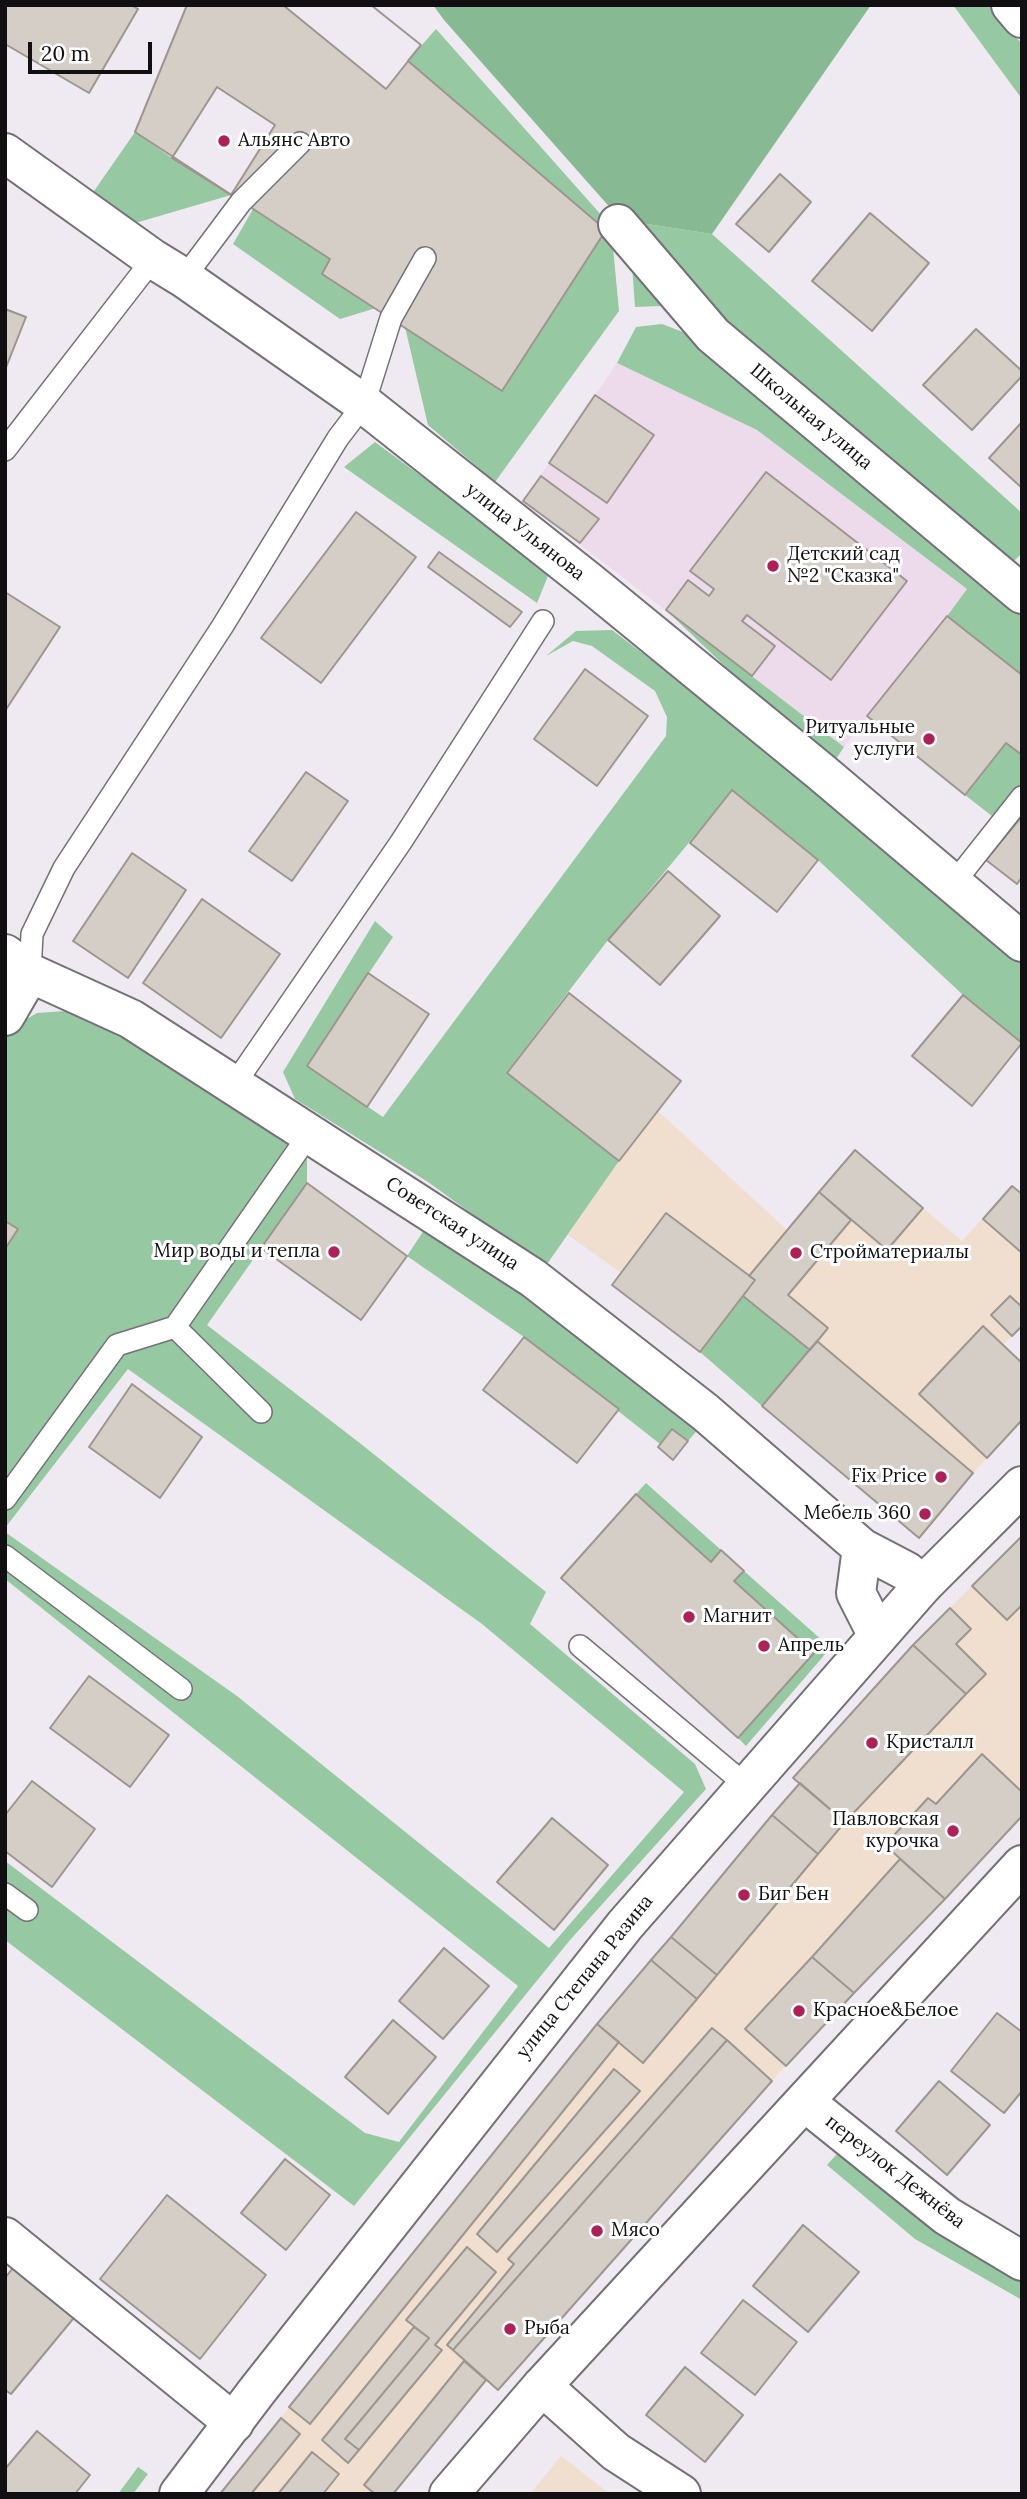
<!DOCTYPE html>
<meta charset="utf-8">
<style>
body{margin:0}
#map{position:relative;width:1027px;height:2499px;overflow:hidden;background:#efe9f2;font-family:Lora,serif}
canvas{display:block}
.frame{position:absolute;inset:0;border:7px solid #110f12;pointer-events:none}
.scale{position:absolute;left:28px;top:42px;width:124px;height:32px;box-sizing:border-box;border:4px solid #110f12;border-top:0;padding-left:9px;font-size:21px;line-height:24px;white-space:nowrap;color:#110f12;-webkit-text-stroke:5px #fff;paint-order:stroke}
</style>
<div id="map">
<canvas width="1027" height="2499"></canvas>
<div class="frame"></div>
<div class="scale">20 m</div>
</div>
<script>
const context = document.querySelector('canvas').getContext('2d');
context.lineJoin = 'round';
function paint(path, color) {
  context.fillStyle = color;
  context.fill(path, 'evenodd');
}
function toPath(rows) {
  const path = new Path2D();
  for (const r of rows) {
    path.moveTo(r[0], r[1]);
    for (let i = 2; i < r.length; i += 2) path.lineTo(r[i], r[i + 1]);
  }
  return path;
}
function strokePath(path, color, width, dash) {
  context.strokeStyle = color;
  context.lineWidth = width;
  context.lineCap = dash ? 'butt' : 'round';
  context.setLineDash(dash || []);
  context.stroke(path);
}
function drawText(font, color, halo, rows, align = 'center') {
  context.font = font + ' Lora,serif';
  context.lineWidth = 6;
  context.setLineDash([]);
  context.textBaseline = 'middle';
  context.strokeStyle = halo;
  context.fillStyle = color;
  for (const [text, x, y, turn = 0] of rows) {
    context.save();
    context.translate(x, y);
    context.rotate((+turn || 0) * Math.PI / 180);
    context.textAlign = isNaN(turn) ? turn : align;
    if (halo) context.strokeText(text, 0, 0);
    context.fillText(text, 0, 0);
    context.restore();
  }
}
const commercial = toPath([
 [658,1111,787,1230,855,1150,962,1241,1012,1186,1022,1194,1022,1326,1003,1345,1022,1420,973,1473,919,1538,762,1406,809,1350,743,1296,700,1352,612,1285,620,1272,568,1235,619,1161],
 [1022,1536,1022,1816,779,2073,498,2390,486,2380,393,2494,220,2494,597,2024,799,1784,793,1778,913,1645],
 [561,2456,610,2494,530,2494]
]);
const education = toPath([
 [617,363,757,430,967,589,844,747,523,501]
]);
const green = toPath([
 [953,5,988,5,1022,44,1022,99],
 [436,29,611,226,619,311,495,482,428,425,405,327,503,390,606,230,408,61],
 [135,132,172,158,231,195,132,224,92,194],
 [253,209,330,259,322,274,376,308,340,319,233,244],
 [621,220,712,234,1022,513,1022,553,1011,564,720,325],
 [631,250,689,319,661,306,635,307],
 [662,324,696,337,1022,612,1022,675,947,616,967,589,757,430,617,363,636,327],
 [375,442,550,571,537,603,344,467],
 [666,610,844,747,836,759,732,673],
 [612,630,734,723,1022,964,1022,1043,963,995,818,860,732,791,608,940,507,1072,619,1161,545,1267,428,1182,295,1099,283,1072,375,921,393,937,307,1066,383,1117,666,736,667,717,655,691,592,646,573,641,546,656,576,631],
 [1006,743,1022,755,1022,816,1010,830,965,795],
 [65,1011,98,1023,307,1147,307,1183,207,1325,361,1444,546,1592,530,1624,695,1764,706,1789,570,1940,354,2206,5,1940,5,1861,365,2133,399,2142,518,1986,5,1579,5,1532,237,1696,549,1948,684,1792,482,1624,128,1369,5,1528,5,1038,11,1028,37,1013],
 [426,1227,519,1284,700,1427,688,1441,672,1429,660,1444,524,1337,407,1256],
 [743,1296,810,1350,762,1406,700,1352],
 [646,1483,721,1550,711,1562,636,1494],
 [744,1571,823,1641,827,1652,746,1746,738,1738,814,1653,734,1581],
 [844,2146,1022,2275,1022,2300,915,2239,827,2165],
 [138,2467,148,2474,133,2494,118,2494]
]);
const forest = toPath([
 [433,5,871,5,712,234,621,220,444,20]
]);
const building = toPath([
 [5,5,131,5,138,9,89,93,5,44,5,5],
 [187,5,371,5,421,45,408,61,606,230,502,391,322,274,330,259,135,132,187,5],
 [283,5,371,5,421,45,386,89,283,5],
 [217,87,275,125,231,195,172,158,217,87],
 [780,174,811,202,769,252,736,224,780,174],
 [870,213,929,263,872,331,812,281,870,213],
 [5,309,26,317,5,370,5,309],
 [976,329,1022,371,1022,376,972,430,923,385,976,329],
 [595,395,654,435,607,503,549,463,595,395],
 [1022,422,1022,488,989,458,1022,422],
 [766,472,907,581,831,680,747,615,742,621,775,646,752,676,666,610,688,580,709,596,714,589,690,571,766,472],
 [541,476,599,519,580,543,523,501,541,476],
 [356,512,416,557,321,683,261,638,356,512],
 [439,552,522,612,510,627,428,567,439,552],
 [5,592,60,627,5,711,5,592],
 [947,616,1022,675,1022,755,1006,743,965,795,867,716,947,616],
 [585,669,648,716,597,786,534,739,585,669],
 [306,772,348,801,292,881,249,851,306,772],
 [732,790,818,860,777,912,690,843,732,790],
 [1022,816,1022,877,1017,884,986,860,1022,816],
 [132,853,186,890,128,978,73,941,132,853],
 [668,871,720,916,660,985,608,940,668,871],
 [202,899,280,954,221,1038,143,983,202,899],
 [368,973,429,1014,367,1107,307,1066,368,973],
 [569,993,681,1081,619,1161,507,1073,569,993],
 [963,995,1022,1043,972,1106,912,1056,963,995],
 [855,1150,923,1208,887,1250,819,1192,855,1150],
 [307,1183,407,1256,361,1320,261,1248,307,1183],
 [1012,1186,1022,1194,1022,1253,983,1219,1012,1186],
 [819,1192,851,1220,788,1295,828,1328,810,1350,743,1296,755,1280,749,1276,819,1192],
 [666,1213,755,1280,700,1352,612,1285,666,1213],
 [5,1221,18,1229,5,1249,5,1221],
 [1010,1296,1022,1307,1022,1326,1012,1336,991,1315,1010,1296],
 [983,1326,1022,1363,1022,1420,987,1458,919,1394,983,1326],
 [524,1337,619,1409,577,1463,483,1390,524,1337],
 [817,1341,973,1473,919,1538,762,1406,817,1341],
 [132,1384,202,1437,160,1498,89,1447,132,1384],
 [672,1429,688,1441,673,1460,658,1447,672,1429],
 [636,1494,711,1562,721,1550,744,1571,734,1581,814,1653,738,1738,561,1578,636,1494],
 [1022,1536,1022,1605,1007,1620,972,1586,1022,1536],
 [950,1608,971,1629,956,1644,986,1674,966,1694,913,1645,950,1608],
 [913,1645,966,1694,845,1822,793,1778,913,1645],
 [89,1676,169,1735,130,1787,50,1728,89,1676],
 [982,1754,1022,1792,1022,1816,945,1899,885,1845,928,1798,936,1804,982,1754],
 [32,1781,95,1829,52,1887,5,1851,5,1815,32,1781],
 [800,1783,845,1822,818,1854,772,1815,800,1783],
 [772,1815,818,1854,717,1975,671,1937,772,1815],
 [552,1818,608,1865,554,1930,497,1882,552,1818],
 [900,1859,945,1899,854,1993,812,1957,900,1859],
 [671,1937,717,1975,697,1999,651,1960,671,1937],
 [444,1948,489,1986,443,2039,399,2001,444,1948],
 [812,1957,854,1993,786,2066,745,2029,812,1957],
 [651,1960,697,1999,643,2063,597,2024,651,1960],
 [997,2013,1022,2032,1022,2091,1004,2113,951,2071,997,2013],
 [393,2020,436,2057,388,2114,345,2077,393,2020],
 [597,2024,619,2042,310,2424,289,2407,597,2024],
 [712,2028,727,2040,453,2350,447,2345,514,2264,508,2259,712,2028],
 [727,2040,772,2081,498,2390,453,2350,727,2040],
 [614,2069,640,2091,497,2252,477,2234,614,2069],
 [939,2081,990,2125,947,2175,896,2131,939,2081],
 [285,2159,330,2195,286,2250,241,2213,285,2159],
 [167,2195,266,2275,200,2359,100,2279,167,2195],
 [803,2225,859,2272,808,2332,753,2286,803,2225],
 [467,2247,496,2272,435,2345,442,2350,359,2450,345,2439,429,2338,406,2320,467,2247],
 [16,2264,77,2314,11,2394,5,2390,5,2278,16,2264],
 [743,2300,797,2342,755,2395,701,2353,743,2300],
 [414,2327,429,2338,345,2439,359,2450,348,2463,322,2440,414,2327],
 [464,2361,486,2380,393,2494,375,2494,364,2485,464,2361],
 [685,2367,743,2415,705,2462,646,2415,685,2367],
 [281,2418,300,2434,251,2494,220,2494,281,2418],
 [37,2431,90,2475,75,2494,5,2494,5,2469,37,2431],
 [312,2452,339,2474,323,2494,278,2494,312,2452]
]);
const lane = toPath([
 [184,278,241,202,300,143],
 [5,450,153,259],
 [953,884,1022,797],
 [30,973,32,934,64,868,222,627,338,438,364,404,391,318,425,258],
 [234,1085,401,842,543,621],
 [261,1412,175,1327,310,1133],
 [5,1499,117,1345,175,1327],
 [5,1556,181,1689],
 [580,1646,747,1786],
 [5,1894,27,1910]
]);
const street = toPath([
 [1011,5,1022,18],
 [5,153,153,259,184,278,364,404,589,582,821,772,1022,942],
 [618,224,713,335,1022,594],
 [5,954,30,973,131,1019,533,1278,705,1412,862,1548],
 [5,1016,30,973],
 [878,1636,856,1593,862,1548,906,1571,923,1585],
 [805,2102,947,2216,1022,2261],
 [5,2237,234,2423],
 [542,2386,616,2452,681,2494]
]);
const secondary = toPath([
 [179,2494,257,2391,625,1925,923,1585,1022,1486],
 [449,2494,542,2386,1022,1865]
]);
const markers = [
 [224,141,7,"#af2056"],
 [773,566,7,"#af2056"],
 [929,739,7,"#af2056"],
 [334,1252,7,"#af2056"],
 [796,1253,7,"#af2056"],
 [941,1477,7,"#af2056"],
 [925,1514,7,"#af2056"],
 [689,1617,7,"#af2056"],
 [764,1646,7,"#af2056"],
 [872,1743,7,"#af2056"],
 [953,1831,7,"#af2056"],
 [744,1895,7,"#af2056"],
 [799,2011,7,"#af2056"],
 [597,2231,7,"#af2056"],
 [510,2329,7,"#af2056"]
];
const poiNames = [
 ["Альянс Авто",238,141],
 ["Детский сад",787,555],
 ["№2 \"Сказка\"",787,577],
 ["Ритуальные",915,728,"right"],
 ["услуги",915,750,"right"],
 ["Мир воды и тепла",320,1252,"right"],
 ["Стройматериалы",810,1253],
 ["Fix Price",927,1477,"right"],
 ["Мебель 360",911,1514,"right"],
 ["Магнит",703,1617],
 ["Апрель",778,1646],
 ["Кристалл",886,1743],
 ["Павловская",939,1820,"right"],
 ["курочка",939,1842,"right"],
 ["Биг Бен",758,1895],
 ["Красное&Белое",813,2011],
 ["Мясо",611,2231],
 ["Рыба",524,2329]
];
const streetNames = [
 ["Школьная улица",811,417,40],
 ["улица Ульянова",525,532,38],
 ["Советская улица",452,1224,33],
 ["улица Степана Разина",585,1977,-51],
 ["переулок Дежнёва",895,2172,38]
];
paint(commercial, '#f0dfce');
paint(education, '#eddbec');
paint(green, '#96c9a1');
paint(forest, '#87ba92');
paint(building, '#d5cec6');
strokePath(building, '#9d968f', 2);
strokePath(lane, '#757078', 24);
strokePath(street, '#757078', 42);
strokePath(secondary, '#757078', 42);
strokePath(lane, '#fff', 21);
strokePath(street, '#fff', 38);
strokePath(secondary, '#fff', 38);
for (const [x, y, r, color] of markers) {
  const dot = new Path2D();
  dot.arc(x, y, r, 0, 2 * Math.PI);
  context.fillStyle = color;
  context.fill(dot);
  strokePath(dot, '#fff', 2.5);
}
drawText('19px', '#110f12', '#fff', poiNames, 'left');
drawText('19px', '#110f12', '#fff', streetNames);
</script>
